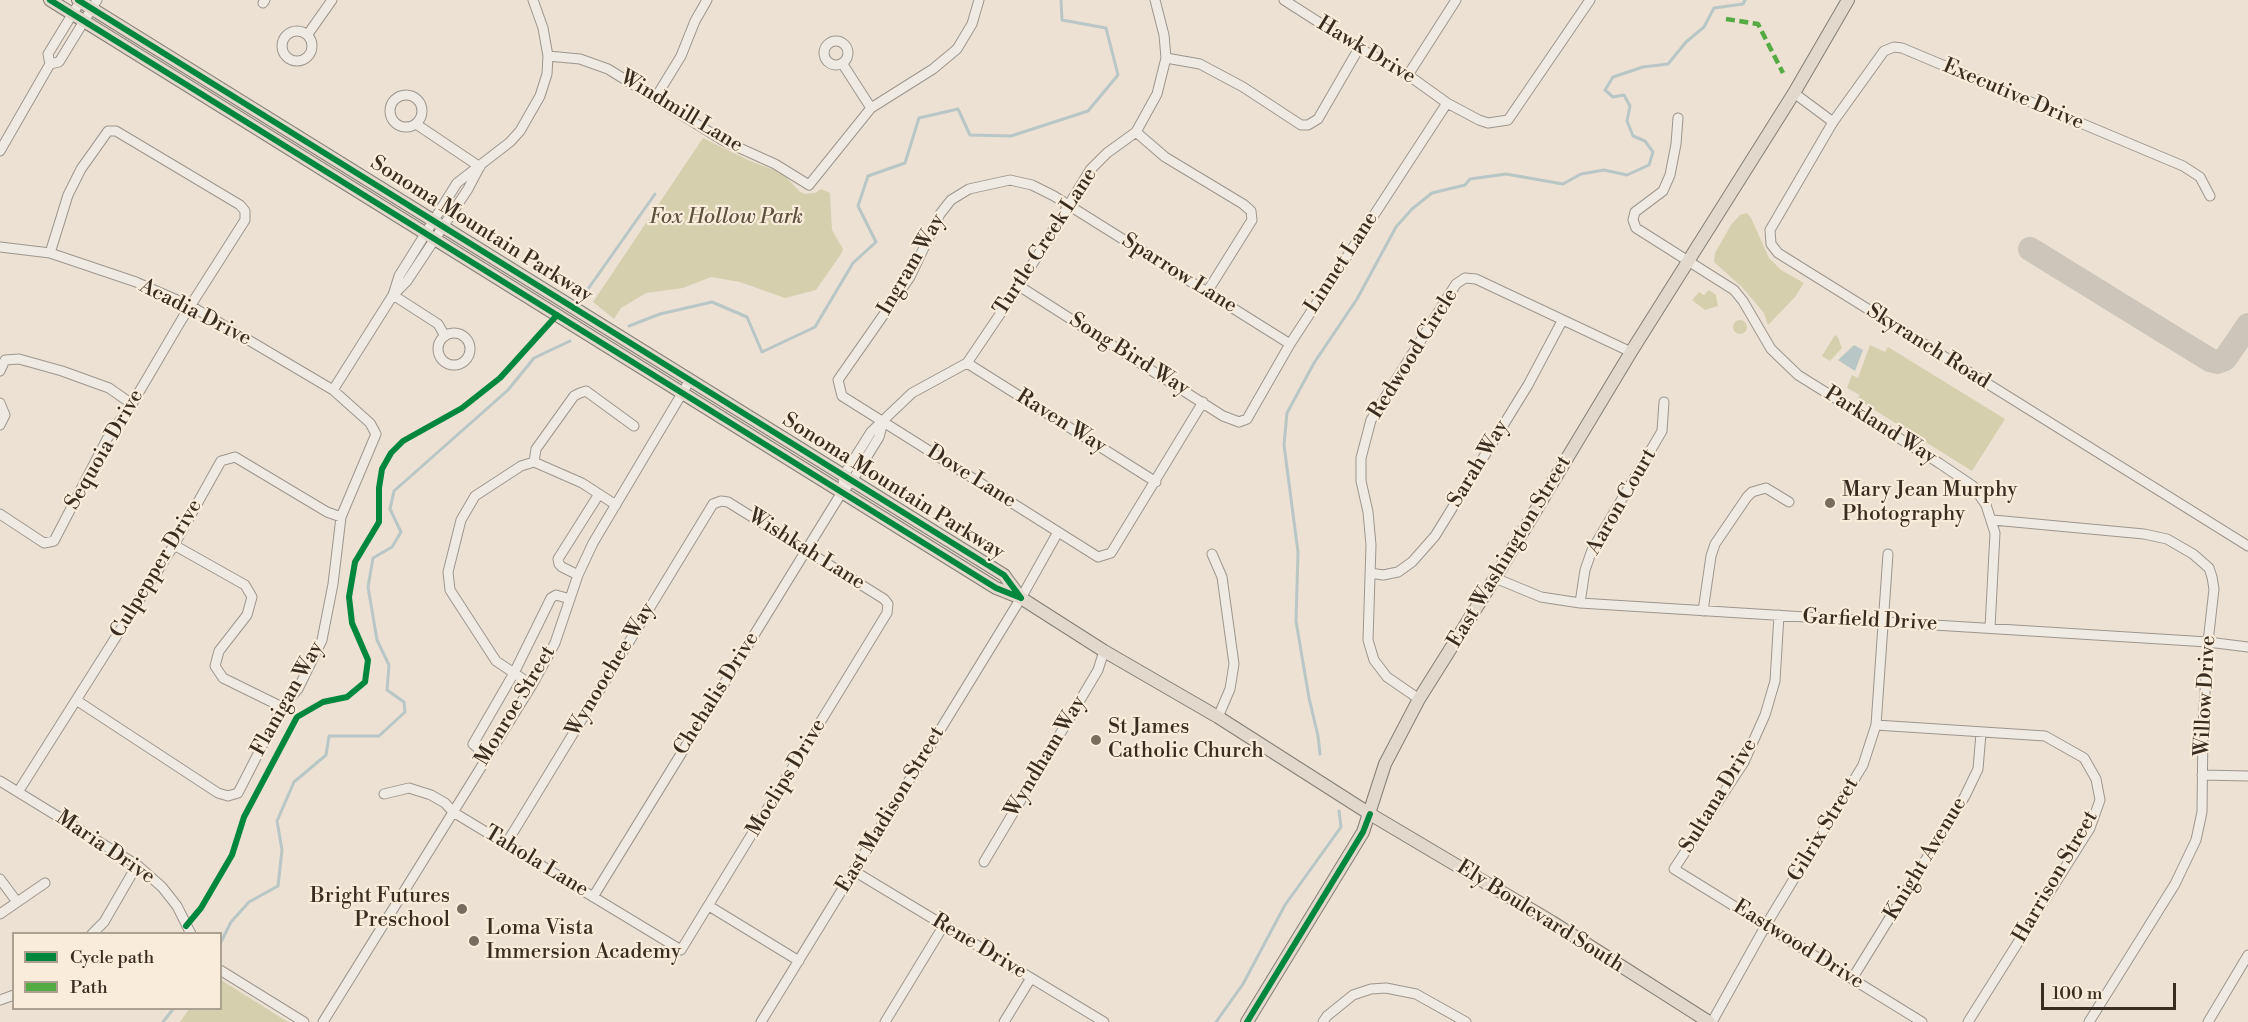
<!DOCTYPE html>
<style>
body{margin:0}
#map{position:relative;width:2248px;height:1022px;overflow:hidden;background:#ece1d2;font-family:"Libre Bodoni",serif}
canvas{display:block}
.legend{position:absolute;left:12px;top:932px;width:210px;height:78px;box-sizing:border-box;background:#f9ecdb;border:2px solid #aca091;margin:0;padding:8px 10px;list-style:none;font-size:18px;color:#392d21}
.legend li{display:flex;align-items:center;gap:12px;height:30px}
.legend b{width:30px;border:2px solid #aca091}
.scale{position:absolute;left:2041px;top:983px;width:135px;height:27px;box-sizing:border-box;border:3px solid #392d21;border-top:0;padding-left:8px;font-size:18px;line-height:21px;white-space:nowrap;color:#392d21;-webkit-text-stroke:4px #f9ecdb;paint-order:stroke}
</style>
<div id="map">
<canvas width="2248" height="1022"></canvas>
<ul class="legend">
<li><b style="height:8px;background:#00873e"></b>Cycle path</li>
<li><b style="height:8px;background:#55ab43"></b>Path</li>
</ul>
<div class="scale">100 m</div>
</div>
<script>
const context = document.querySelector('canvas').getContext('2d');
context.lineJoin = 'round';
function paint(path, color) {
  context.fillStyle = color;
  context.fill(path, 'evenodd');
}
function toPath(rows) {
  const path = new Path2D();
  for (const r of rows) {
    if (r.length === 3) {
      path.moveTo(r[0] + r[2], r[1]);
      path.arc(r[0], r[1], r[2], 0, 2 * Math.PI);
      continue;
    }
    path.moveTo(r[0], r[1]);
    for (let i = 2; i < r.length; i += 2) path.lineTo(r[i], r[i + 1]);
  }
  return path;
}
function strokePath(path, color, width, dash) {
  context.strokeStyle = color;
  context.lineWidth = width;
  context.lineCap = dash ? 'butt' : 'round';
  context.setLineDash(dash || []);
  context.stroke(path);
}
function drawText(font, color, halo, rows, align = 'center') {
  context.font = font + ' "Libre Bodoni",serif';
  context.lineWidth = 4.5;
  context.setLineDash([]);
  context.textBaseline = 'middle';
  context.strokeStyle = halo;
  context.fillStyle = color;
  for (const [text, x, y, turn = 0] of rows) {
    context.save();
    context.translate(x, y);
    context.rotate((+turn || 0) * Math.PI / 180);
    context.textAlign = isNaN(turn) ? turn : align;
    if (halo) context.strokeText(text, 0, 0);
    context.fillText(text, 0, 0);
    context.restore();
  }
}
const green = toPath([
 [703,138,748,160,774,170,785,176,800,192,806,194,815,193,821,189,830,193,832,230,843,249,841,254,816,290,785,298,740,282,711,277,683,288,646,293,621,308,614,319,593,302],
 [1747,213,1751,218,1769,258,1781,270,1804,283,1795,297,1768,325,1764,313,1742,287,1714,262,1715,253,1731,225,1740,215],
 [1709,290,1716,295,1718,306,1705,310,1692,300,1699,292,1704,295],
 [1740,327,7],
 [1835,335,1838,337,1842,348,1830,361,1822,356],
 [1870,345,1885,352,1888,347,2005,419,1972,471,1857,399,1860,395,1847,388,1852,375,1858,378],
 [221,980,288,1022,180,1022,189,1009,220,1008]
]);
const water = toPath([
 [1854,345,1863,350,1855,371,1838,360]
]);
const stream = toPath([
 [588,289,655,194],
 [629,326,660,314,712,302,747,317,762,352,815,327,853,263,876,242,858,206,868,176,905,163,919,118,958,109,970,135,1011,136,1088,111,1118,75,1106,28,1062,20,1061,0],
 [1320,754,1318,736,1309,698,1296,621,1298,552,1284,445,1287,413,1314,363,1357,299,1396,227,1412,209,1432,193,1465,185,1470,179,1506,174,1563,184,1581,174,1604,170,1627,175,1649,165,1653,152,1645,141,1633,136,1627,121,1630,106,1624,95,1613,97,1605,90,1613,77,1643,67,1668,64,1686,42,1704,27,1714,8,1743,4,1745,0],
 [220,944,231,922,249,902,278,886,282,850,277,821,294,782,326,755,329,736,379,736,405,712,404,702,387,690,389,665,377,640,368,587,373,558,392,547,401,532,390,509,394,491,508,390,534,358,570,341],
 [163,1022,174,1008],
 [1216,1022,1243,984,1285,905,1341,827,1339,811]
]);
const taxiway = toPath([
 [2030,249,2210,360,2217,362,2225,359,2248,325]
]);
const minor = toPath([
 [1284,0,1359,48,1408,75,1447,103,1479,120,1488,123,1508,120,1590,0],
 [263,3,265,0],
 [297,46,15],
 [308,34,332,0],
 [836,53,12],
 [548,56,580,59,608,69,724,141,775,164,809,185,871,108,933,69,957,49,972,24,979,0],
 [1166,58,1200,64,1243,87,1301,125,1308,125,1318,119,1359,48],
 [842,63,871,108],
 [50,64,59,62,97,0],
 [1408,75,1456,0],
 [1794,93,1833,122,1770,230,1771,244,1778,253,2248,546],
 [406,111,16],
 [656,97,681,56,695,21,707,0],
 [1678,118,1676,144,1670,175,1663,191,1635,212,1633,220,1636,228,1734,290,1743,301,1771,349,1798,375,1939,463,1973,486,1986,505,1995,533,1990,628],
 [1833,122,1884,51,1894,47,1902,48,2183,166,2200,177,2210,196],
 [416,124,480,167],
 [1136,132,1165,157,1243,204,1251,211,1252,220,1207,292],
 [0,151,50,64,48,54,81,0],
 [0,247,50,253,136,282,191,306,333,390,370,423,376,434,341,517,333,584,322,640,298,689,282,707,238,793,228,796,218,793,76,700],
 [1019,286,1223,416,1239,422,1247,419,1290,344,1447,103],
 [395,293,407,281,468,189,479,168],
 [393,295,438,324,445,336],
 [454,349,16],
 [967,363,1156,482],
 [0,371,5,360,19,359,62,371,109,388,132,404],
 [333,390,393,295,399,276,457,183,510,142,520,131,540,96,547,74,548,56,543,28,533,0],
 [1203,402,1111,553,1098,557,842,396,838,380,910,277,940,214,951,200,969,189,1010,180,1032,185,1054,196,1290,344],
 [0,403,5,415,0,425],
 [534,462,536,449,574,396,580,393,586,391,634,426],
 [842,492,844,475,871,432,912,393,967,363,1019,286,1090,170,1107,153,1136,132,1157,94,1166,58,1164,35,1155,0],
 [0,514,44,543,54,541,107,439,132,404,182,319,245,220,245,211,240,205,116,131,108,131,81,169,68,195,50,253],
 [1993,520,2144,534,2167,539,2193,554,2209,568,2212,577,2214,589,2208,642,2203,726,2202,812,2196,840,2175,884,2089,1022],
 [174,545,245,585,252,597,247,615,219,651,215,666,223,678,282,707],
 [1212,554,1222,577,1234,664,1230,689,1218,717],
 [1370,573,1383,575,1398,572,1412,562,1435,536,1528,385,1562,321],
 [578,575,562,567,559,564,558,559,599,494],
 [1495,578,1541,597,1580,603,2208,642,2248,647],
 [1580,603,1585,570,1592,550,1662,431,1664,402],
 [1703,611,1711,556,1715,544,1747,497,1752,492,1766,488,1789,502],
 [1779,615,1775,681,1765,715,1744,762,1674,869,1922,1022],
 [532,685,496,661,450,590,448,572,461,520,475,496,521,466,534,462,582,483,616,505],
 [1419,699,1387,677,1374,660,1368,640,1371,545,1368,512,1361,481,1361,458,1371,420,1456,284,1465,278,1476,279,1631,352],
 [1876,725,2045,736,2084,758,2096,779,2100,800,2090,828,1968,1022],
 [487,756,473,744,514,673,551,598,556,595,570,599],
 [2202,775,2248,776],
 [0,781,137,865,162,887,177,906,191,934],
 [18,792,174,545,221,461,235,457,327,512,341,517],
 [384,794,409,788,431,795,445,803,453,812,681,950,887,613,888,604,884,599,728,502,721,501,713,504,506,844],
 [984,862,1098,670,1104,651],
 [854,871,1104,1022],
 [0,879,17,902],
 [593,897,842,492,852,481,879,437,883,422],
 [709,906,799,961],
 [0,914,45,883],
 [92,934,104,922,137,865],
 [220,970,304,1022],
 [1852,979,1965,796,1978,769,1981,733],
 [0,1000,14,995],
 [323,1022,532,685,555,643,578,575,593,543,690,380],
 [761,1022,1021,598,1058,532],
 [885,1022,944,925],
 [1004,1022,1031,978],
 [1323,1022,1327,1016,1353,995,1371,989,1386,988,1416,994,1466,1022],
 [1712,1022,1766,925,1863,765,1876,725,1888,554],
 [2208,1022,2248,955]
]);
const major = toPath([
 [50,0,996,588,1021,598,1104,651,1218,717,1370,814,1552,922,1709,1022],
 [78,0,1004,575,1020,597],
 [1247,1022,1363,832,1385,764,1419,699,1495,578,1631,352,1794,93,1848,0]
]);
const quiet = toPath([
 [1726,19,1758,24,1783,73]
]);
const cycleway = toPath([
 [50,0,996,588,1021,598],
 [78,0,1004,575,1021,598],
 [186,926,201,908,232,855,244,817,297,717,323,702,347,697,365,682,368,660,352,623,349,597,355,562,379,522,379,488,382,469,391,453,403,441,462,408,500,378,557,315],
 [1247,1022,1363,832,1370,814]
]);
const markers = [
 [1830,503,6,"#786c5f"],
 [1096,740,6,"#786c5f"],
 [462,909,6,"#786c5f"],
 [474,941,6,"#786c5f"]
];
const streetNames = [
 ["Hawk Drive",1366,51,31],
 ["Executive Drive",2013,95,23],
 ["Windmill Lane",681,112,31],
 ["Sonoma Mountain Parkway",481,230,32],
 ["Turtle Creek Lane",1046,242,-57],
 ["Linnet Lane",1342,263,-57],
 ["Ingram Way",912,265,-60],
 ["Sparrow Lane",1179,274,32],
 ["Acadia Drive",195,313,27],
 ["Skyranch Road",1928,347,32],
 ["Redwood Circle",1414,354,-58],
 ["Song Bird Way",1129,355,32],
 ["Raven Way",1061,422,32],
 ["Parkland Way",1880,426,32],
 ["Sequoia Drive",105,450,-60],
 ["Sarah Way",1479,464,-59],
 ["Dove Lane",971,477,32],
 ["Sonoma Mountain Parkway",893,487,32],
 ["Aaron Court",1622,502,-60],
 ["Wishkah Lane",806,550,32],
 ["East Washington Street",1510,552,-59],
 ["Culpepper Drive",157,569,-59],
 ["Garfield Drive",1870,621,3],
 ["Wynoochee Way",611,670,-59],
 ["Chehalis Drive",717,694,-58],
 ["Willow Drive",2206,696,-87],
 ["Flanigan Way",288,699,-61],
 ["Monroe Street",516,706,-59],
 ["Wyndham Way",1046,757,-59],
 ["Moclips Drive",787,778,-59],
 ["Sultana Drive",1719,796,-59],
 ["East Madison Street",891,810,-59],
 ["Gilrix Street",1824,830,-59],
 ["Maria Drive",105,848,34],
 ["Knight Avenue",1926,859,-59],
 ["Tahola Lane",536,862,31],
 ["Harrison Street",2056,877,-60],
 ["Ely Boulevard South",1540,917,32],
 ["Eastwood Drive",1798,945,32],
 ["Rene Drive",979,947,31]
];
const parkNames = [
 ["Fox Hollow Park",726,218]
];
const poiNames = [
 ["Mary Jean Murphy",1842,491],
 ["Photography",1842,515],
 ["St James",1108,728],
 ["Catholic Church",1108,752],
 ["Bright Futures",450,897,"right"],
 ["Preschool",450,921,"right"],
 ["Loma Vista",486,929],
 ["Immersion Academy",486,953]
];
paint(green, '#d6cfae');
paint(water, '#b8c6c5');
strokePath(stream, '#b8c6c5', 3);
strokePath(taxiway, '#cdc5ba', 24);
strokePath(minor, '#9e968d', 11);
strokePath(major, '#857e75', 14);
strokePath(minor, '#efeae2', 9);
strokePath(major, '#e2d8cc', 12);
strokePath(quiet, '#55ab43', 4.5, [9, 4.5]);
strokePath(cycleway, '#00873e', 6);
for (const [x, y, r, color] of markers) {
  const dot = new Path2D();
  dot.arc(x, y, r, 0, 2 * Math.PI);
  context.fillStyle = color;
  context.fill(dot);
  strokePath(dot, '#f9ecdb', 2);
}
drawText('21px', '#392d21', '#f9ecdb', streetNames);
drawText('italic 21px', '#5c523d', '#f9ecdb', parkNames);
drawText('21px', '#392d21', '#f9ecdb', poiNames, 'left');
</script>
